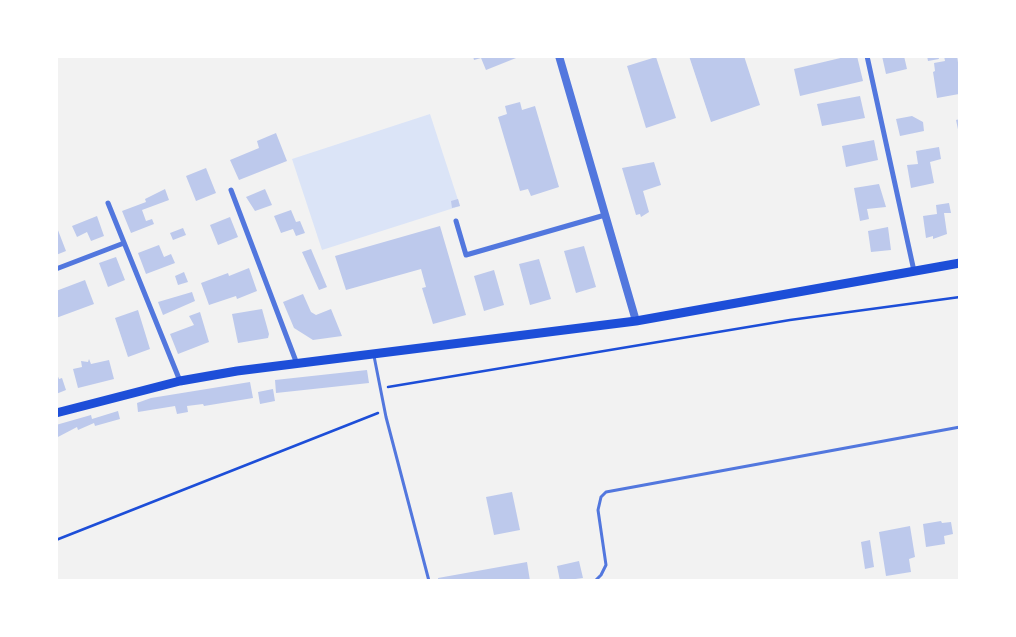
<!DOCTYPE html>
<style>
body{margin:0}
#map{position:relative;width:1016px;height:637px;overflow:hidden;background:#f2f2f2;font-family:"Exo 2",sans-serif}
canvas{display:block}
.frame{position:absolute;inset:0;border:58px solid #fff;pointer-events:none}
</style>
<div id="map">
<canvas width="1016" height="637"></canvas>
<div class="frame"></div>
</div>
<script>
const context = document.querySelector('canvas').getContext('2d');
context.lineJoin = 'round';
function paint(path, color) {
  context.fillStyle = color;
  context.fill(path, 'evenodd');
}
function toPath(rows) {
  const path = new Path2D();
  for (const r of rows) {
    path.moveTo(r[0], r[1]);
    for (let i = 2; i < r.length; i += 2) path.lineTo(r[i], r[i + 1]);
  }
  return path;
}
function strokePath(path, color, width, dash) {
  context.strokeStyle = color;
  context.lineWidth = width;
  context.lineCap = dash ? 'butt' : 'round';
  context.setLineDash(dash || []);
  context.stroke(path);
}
const green = toPath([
 [430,114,460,206,322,250,292,159]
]);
const building = toPath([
 [473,56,521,56,486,70,481,58,474,60],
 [689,56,744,56,760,105,711,122],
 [849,56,857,56,863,81,800,96,794,69],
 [882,56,904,56,907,69,886,74],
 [927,56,938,56,939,59,928,61],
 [944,56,957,56,960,75,959,94,937,98,933,72,935,71,934,63,945,61],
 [656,57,676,118,646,128,627,66],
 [860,96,865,118,822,126,817,104],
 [520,102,522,110,535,106,559,187,531,196,528,189,520,191,498,117,507,114,505,106],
 [912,116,923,122,924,131,900,136,896,119],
 [960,119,960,133,959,134,956,120],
 [276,133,287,161,239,180,230,160,259,148,257,141],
 [874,140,878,160,846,167,842,146],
 [939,147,941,159,930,162,934,183,911,188,907,165,918,164,916,151],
 [654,162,661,185,643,191,649,212,641,217,640,214,636,215,622,168],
 [206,168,216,193,196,201,186,176],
 [879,184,886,207,867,209,869,219,860,221,854,188],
 [165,189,169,200,142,210,146,221,152,219,154,224,131,233,122,211,146,202,145,199],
 [265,189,272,205,255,211,246,197],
 [458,199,460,206,452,208,451,201],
 [949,203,951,213,944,213,947,234,933,239,933,236,926,238,923,216,937,214,936,205],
 [291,210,296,222,300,221,305,233,296,236,293,229,281,233,274,216],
 [97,216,104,236,91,241,87,232,77,237,72,226],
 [230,217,238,237,218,245,210,225],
 [56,225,66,251,56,255],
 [440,226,466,315,433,324,422,288,426,287,421,269,346,290,335,256],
 [888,227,891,250,871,252,868,231],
 [183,228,186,235,173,240,170,233],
 [159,245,164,257,171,254,175,263,146,274,138,253],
 [584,246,596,287,576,293,564,251],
 [311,249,327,287,319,290,302,252],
 [116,257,125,280,108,287,99,263],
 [539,259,551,299,530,305,519,264],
 [249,268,257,291,237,299,236,296,209,305,201,283,228,273,229,276],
 [494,270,504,305,484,311,474,276],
 [184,272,188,282,178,285,175,276],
 [85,280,94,304,56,318,56,291],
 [192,292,195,301,163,315,158,302],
 [303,294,311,312,316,315,331,309,342,336,313,340,294,328,283,302],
 [262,309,269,334,268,338,238,343,232,314],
 [138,310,150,349,128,357,115,318],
 [200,312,209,342,178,354,170,334,194,325,189,316],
 [89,359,91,364,109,360,114,379,78,388,73,369,82,367,81,361,88,362],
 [367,370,369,383,276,393,275,380],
 [56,372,59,379,62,378,66,390,56,394],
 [250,382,253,398,204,406,203,404,187,406,188,412,177,414,175,406,138,412,137,403,151,398],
 [273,389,275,401,260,404,258,392],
 [118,411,120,419,95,426,94,423,78,430,77,427,56,438,56,425,91,415,92,419],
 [512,492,520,530,494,535,486,497],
 [941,521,942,523,951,522,953,534,944,536,945,544,926,547,923,524],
 [910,526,915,557,909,559,911,572,886,576,879,532],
 [870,540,874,567,865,569,861,542],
 [579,561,583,578,560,581,557,566],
 [527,562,530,581,438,581,438,578]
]);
const path = toPath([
 [388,387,790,320,960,297],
 [56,540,378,413]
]);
const service = toPath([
 [374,356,386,417,429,581],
 [595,581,601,575,606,565,598,510,601,497,606,492,960,427]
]);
const minor = toPath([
 [867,56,914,271],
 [231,190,297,364],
 [108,203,180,381],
 [456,221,466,255,605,215],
 [56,269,124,243]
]);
const tertiary = toPath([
 [559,56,636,321]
]);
const secondary = toPath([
 [56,413,180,381,237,371,636,321,960,263]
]);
paint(green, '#dbe4f7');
paint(building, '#bdc9ec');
strokePath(path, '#1d4ed8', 2.5);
strokePath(service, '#5277de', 3);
strokePath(minor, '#5277de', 5);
strokePath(tertiary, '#5277de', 8);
strokePath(secondary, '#1d4ed8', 9);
</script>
